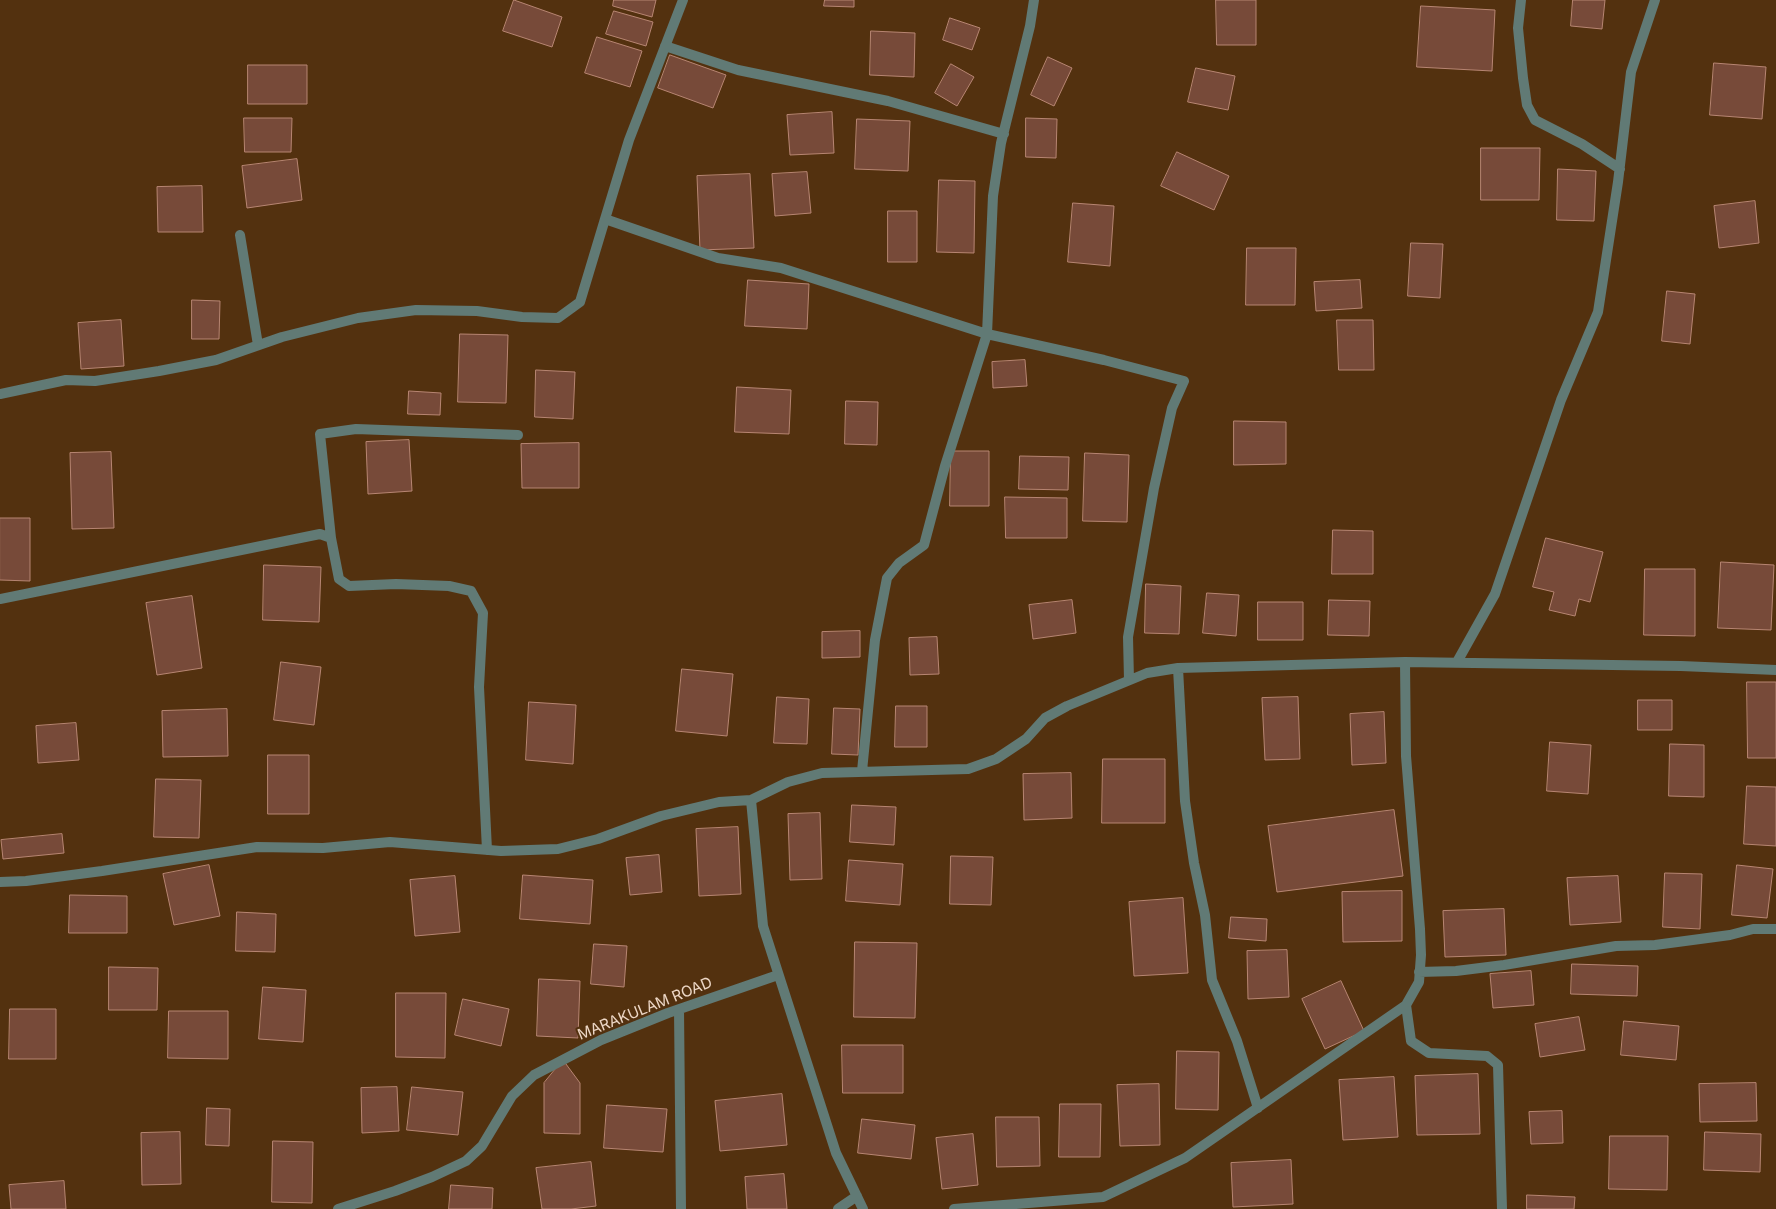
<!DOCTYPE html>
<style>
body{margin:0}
canvas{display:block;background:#53310f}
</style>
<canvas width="1776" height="1209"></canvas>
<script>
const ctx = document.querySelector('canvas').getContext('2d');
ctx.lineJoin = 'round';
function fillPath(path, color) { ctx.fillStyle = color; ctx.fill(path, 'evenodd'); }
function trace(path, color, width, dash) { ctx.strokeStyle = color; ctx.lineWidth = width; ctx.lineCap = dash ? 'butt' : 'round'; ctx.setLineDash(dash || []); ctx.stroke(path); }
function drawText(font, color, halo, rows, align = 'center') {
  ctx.font = font + ' Inter,sans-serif'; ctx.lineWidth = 4; ctx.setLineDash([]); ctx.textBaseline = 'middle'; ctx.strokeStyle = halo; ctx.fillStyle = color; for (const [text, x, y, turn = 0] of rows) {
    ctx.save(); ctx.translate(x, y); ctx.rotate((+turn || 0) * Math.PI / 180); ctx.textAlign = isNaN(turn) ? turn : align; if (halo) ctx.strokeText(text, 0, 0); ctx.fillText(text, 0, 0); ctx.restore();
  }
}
const building = new Path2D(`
 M514 0 562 17 552 47 503 31Z
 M614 0H656L652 17 613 6Z
 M825 0H854V7L824 6Z
 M1216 0H1256V45H1217Z
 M1573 0H1605L1602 29 1571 26Z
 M1421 6 1495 10 1492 71 1417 67Z
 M614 11 653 22 646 46 606 34Z
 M950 18 980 28 972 50 943 40Z
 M871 31 915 33 914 77 870 75Z
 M597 37 642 51 630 87 585 73Z
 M670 55 726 75 713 108 658 88Z
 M1048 57 1072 68 1054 106 1031 95Z
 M1714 63 1766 67 1762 119 1710 115Z
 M951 64 974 77 957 106 935 93Z
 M248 65H307V104H248Z
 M1196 68 1235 76 1228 110 1188 102Z
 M832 112 834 153 790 155 787 115Z
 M244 118H292L291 152H245Z
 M1026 118 1057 119 1056 158 1026 157Z
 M857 119 910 121 908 171 855 169Z
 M1481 148H1540L1539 200H1481Z
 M1177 152 1229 176 1214 210 1161 186Z
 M297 159 302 200 247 208 242 166Z
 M1558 169 1596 171 1594 221 1557 220Z
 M807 172 811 213 775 216 772 174Z
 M750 174 754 248 700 250 697 176Z
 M939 180 975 181 974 253 937 252Z
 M202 186 203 232H158L157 187Z
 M1755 201 1759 243 1719 248 1714 206Z
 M1073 203 1114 206 1110 266 1068 262Z
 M888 211H917V262H888Z
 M1411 243 1443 244 1440 298 1408 296Z
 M1247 248H1296L1295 305H1246Z
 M748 280 809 284 807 329 745 326Z
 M1360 280 1362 308 1316 311 1314 282Z
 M1667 291 1695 294 1690 344 1662 341Z
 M192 300 220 301 219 339H192Z
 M121 320 124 366 81 369 78 323Z
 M1337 320H1373L1374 370H1339Z
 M460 334 508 335 506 403 458 402Z
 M1025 360 1027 386 993 388 992 362Z
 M536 370 575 372 573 419 535 417Z
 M737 387 791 390 789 434 735 432Z
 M409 391 441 393 440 415 408 414Z
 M846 401 878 402 877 445 845 444Z
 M1234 421 1286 422V464L1234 465Z
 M409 440 412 491 368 494 366 442Z
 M579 443V488H522L521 444Z
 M951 451H989V506H950Z
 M111 452 114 528 72 529 70 453Z
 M1085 453 1129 455 1127 522 1083 521Z
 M1020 456 1069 457 1068 490 1019 489Z
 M1005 497 1067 498V538H1006Z
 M0 518H30V581L0 580Z
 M1333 530 1373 531V574H1332Z
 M1546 538 1603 552 1590 602 1579 599 1575 616 1549 610 1554 592 1533 587Z
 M1721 562 1774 565 1771 630 1718 628Z
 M264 565 321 567 319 622 263 620Z
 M1645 569H1695V636L1644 635Z
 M1146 584 1181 586 1179 634 1145 633Z
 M1207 593 1239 595 1236 636 1203 633Z
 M192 596 202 668 157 675 146 603Z
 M1072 600 1076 633 1033 639 1029 605Z
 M1329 600 1370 601 1369 636 1328 635Z
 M1258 602H1303V640H1258Z
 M860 631V657L822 658V632Z
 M937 637 939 674 910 675 909 638Z
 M281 662 321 667 314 725 274 720Z
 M682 669 733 674 727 736 676 731Z
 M1747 682H1776V758H1748Z
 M777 697 809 699 807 744 774 743Z
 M1298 697 1300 759 1265 760 1262 698Z
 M1638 700H1672V730H1638Z
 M529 702 576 705 573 764 526 760Z
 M896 706H927V747H895Z
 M834 708 860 709 858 755 832 754Z
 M227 709 228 756 163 757 162 711Z
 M1384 712 1386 763 1352 765 1350 714Z
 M76 723 79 760 38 763 36 726Z
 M1550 742 1591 745 1588 794 1547 791Z
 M1670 744 1704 745V797L1669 796Z
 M268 755H309V814H268Z
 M1103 759H1165V823H1102Z
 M1071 773 1072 818 1024 820 1023 774Z
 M156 779 201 780 199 838 154 837Z
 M1747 786 1776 787V846L1744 844Z
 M852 805 896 807 894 845 850 842Z
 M1394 810 1403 876 1277 892 1268 826Z
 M820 813 822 879 790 880 788 814Z
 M738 827 741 894 699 896 696 829Z
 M62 834 64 853 3 859 1 840Z
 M659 855 662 892 630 895 626 858Z
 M951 856 993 857 991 905 950 904Z
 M849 860 903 864 900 905 846 901Z
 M209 865 220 916 174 925 163 874Z
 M1737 865 1773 869 1767 918 1732 915Z
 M1665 873 1702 874 1700 929 1663 927Z
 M523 875 593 880 590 924 520 919Z
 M455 876 460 932 415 936 410 880Z
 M1618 876 1621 922 1570 925 1567 878Z
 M1402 891V941L1343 942 1342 892Z
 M70 895 127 896V933H69Z
 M1183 898 1188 973 1134 976 1129 902Z
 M1504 909 1506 955 1445 957 1443 911Z
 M237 912 276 914 275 952 236 951Z
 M1231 917 1267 919 1266 941 1229 938Z
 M855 942 917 943 915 1018 854 1017Z
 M594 944 627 946 624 987 591 984Z
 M1287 950 1289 997 1248 999 1247 951Z
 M1572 964 1638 966 1637 996 1571 994Z
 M109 967 158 968 157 1010H109Z
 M1531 971 1534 1005 1493 1008 1490 974Z
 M539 979 580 981 578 1038 537 1036Z
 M1341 981 1364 1031 1325 1049 1302 999Z
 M263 987 306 990 303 1042 259 1039Z
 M396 993H446L445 1058 396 1057Z
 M463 999 509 1009 501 1046 455 1035Z
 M10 1009H56V1059H9Z
 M169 1011H228V1059L168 1058Z
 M1579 1017 1585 1050 1540 1057 1535 1024Z
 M1624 1021 1679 1026 1676 1060 1621 1055Z
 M842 1045H903V1093H843Z
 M1177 1051 1219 1052 1218 1110 1176 1109Z
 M563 1060 580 1083V1134L544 1133V1083Z
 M1478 1074 1480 1134 1417 1135 1415 1076Z
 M1394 1077 1398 1137 1343 1140 1339 1080Z
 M1756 1083 1757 1121 1700 1122 1699 1084Z
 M1159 1084 1160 1145 1120 1146 1117 1085Z
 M397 1087 399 1131 362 1133 361 1088Z
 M412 1087 463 1092 458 1135 407 1130Z
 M782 1094 787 1145 720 1151 715 1101Z
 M1060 1104H1101L1100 1157H1059Z
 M607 1105 667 1109 663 1152 604 1148Z
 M207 1108 230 1109 229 1146 206 1145Z
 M1562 1111 1563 1143 1531 1144 1529 1112Z
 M996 1117H1039L1040 1166 997 1167Z
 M862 1119 915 1125 911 1159 858 1153Z
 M180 1132 181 1184 142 1185 141 1133Z
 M1705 1132 1761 1134 1760 1172 1704 1170Z
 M973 1134 978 1185 942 1189 936 1138Z
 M1610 1136H1668L1667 1190 1609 1189Z
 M273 1141 313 1142 312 1203 272 1202Z
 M1291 1160 1293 1204 1233 1207 1231 1163Z
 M591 1162 596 1206 571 1209H542L536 1168Z
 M784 1174 787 1209H747L745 1177Z
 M64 1181 66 1209H11L9 1185Z
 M451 1185 493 1188 492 1209H449Z
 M1527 1195 1575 1197 1574 1209H1527Z`);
const street = new Path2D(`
 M683 0 629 140 605 219 718 258 781 268 987 334 1104 360 1184 381 1172 408 1154 488 1128 637 1129 680
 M1521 0 1518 28 1523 78 1527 105 1535 120 1582 144 1620 169
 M665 46 738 70 888 101 1004 134
 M240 235 258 345
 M0 394 66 380 95 381 159 371 216 360 282 337 358 318 416 310 477 311 522 317 558 318 580 302 605 219
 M331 538 320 434 356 429 518 435
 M0 599 320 534 331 538 339 579 349 586 396 584 449 586 471 591 483 613 479 687 487 850
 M1457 662 1495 594 1561 400 1598 312 1618 182 1631 72 1655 0
 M1178 668 1185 801 1194 863 1205 915 1212 980 1237 1041 1258 1108
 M862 771 875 640 887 578 899 563 924 545 945 466 987 334 993 196 1001 143 1030 26 1034 0
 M0 882 26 881 102 871 257 847 323 848 390 842 501 851 558 849 598 839 661 816 719 802 751 800
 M1419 972 1456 971 1504 965 1616 946 1655 945 1730 935 1753 929H1776
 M1406 1005 1411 1041 1429 1053 1487 1056 1498 1065 1502 1209
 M679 1009 681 1209
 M338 1209 395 1191 432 1177 466 1161 482 1146 512 1096 534 1075 601 1040 668 1013 778 975
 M838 1209 857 1196
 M863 1209 836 1153 763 926 751 800 788 782 822 773 968 769 996 759 1026 739 1045 718 1067 706 1147 673 1178 668 1405 662 1681 666 1776 670
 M954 1209 1103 1197 1185 1158 1406 1005 1419 982 1421 955 1420 929 1406 756 1405 662`);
const streetNames = [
 ["MARAKULAM ROAD",645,1009,-22]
];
fillPath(building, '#774a39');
trace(building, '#b78572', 1);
trace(street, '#617a75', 10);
drawText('15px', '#edd7c6', '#53310f', streetNames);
</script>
